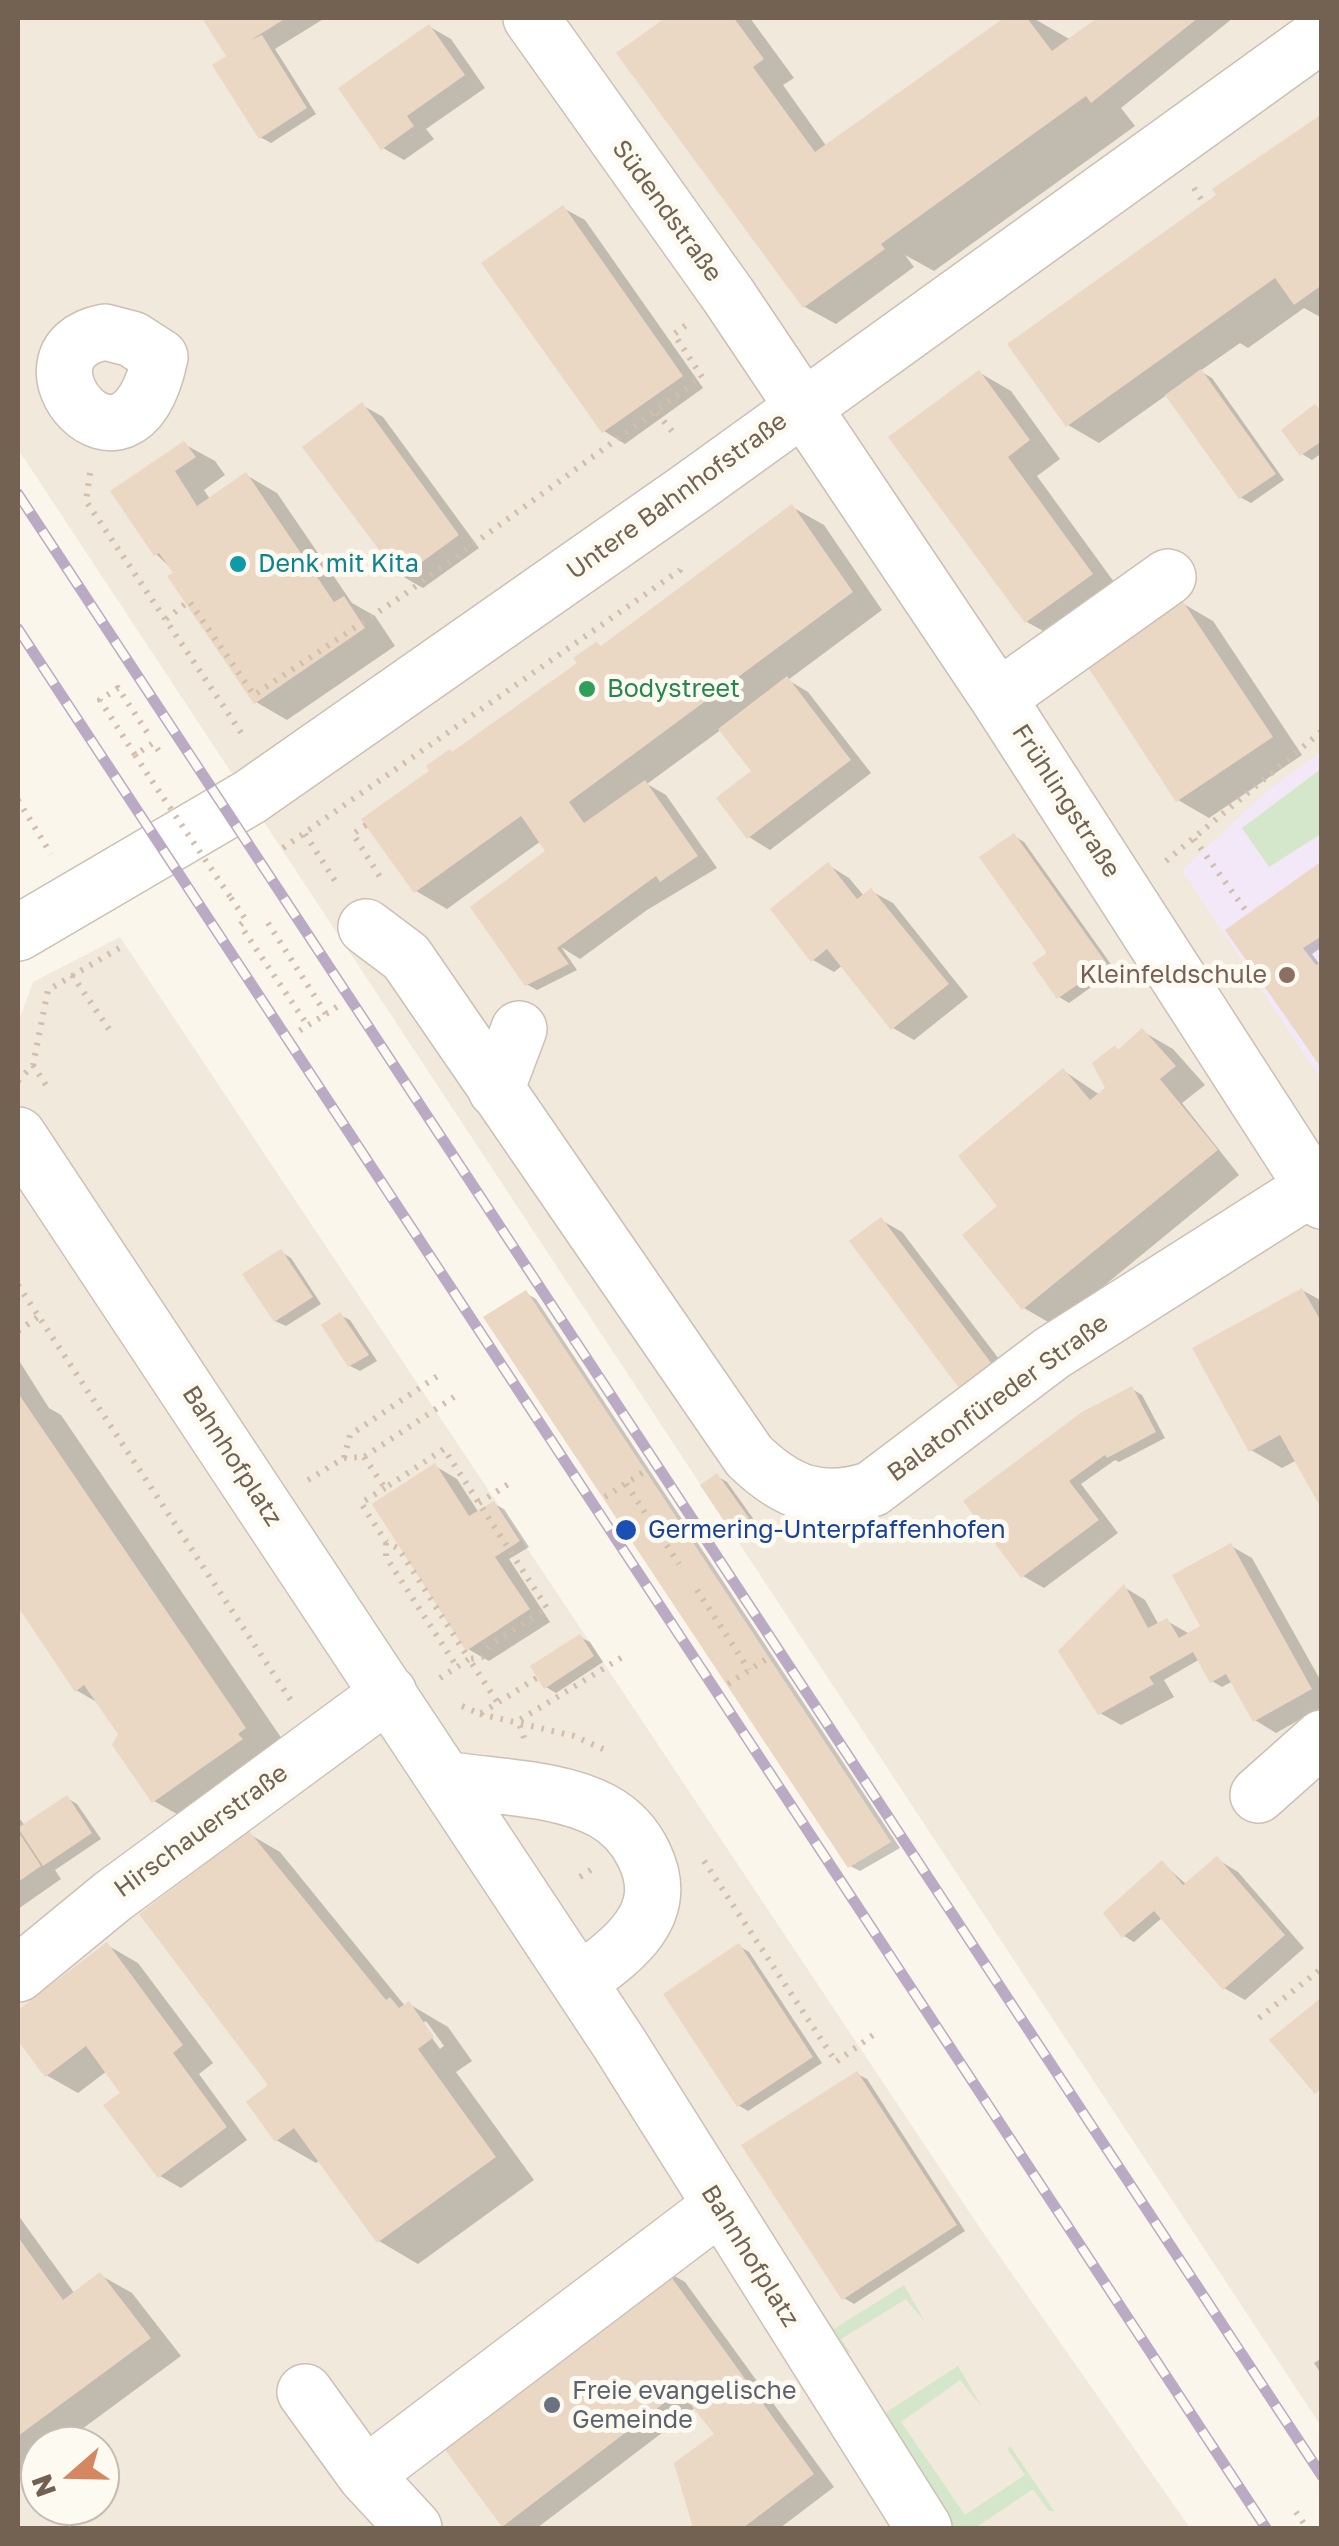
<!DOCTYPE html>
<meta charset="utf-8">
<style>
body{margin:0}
#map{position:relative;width:1339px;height:2546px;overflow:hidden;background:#faf6ec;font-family:"Golos Text",sans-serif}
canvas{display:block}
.frame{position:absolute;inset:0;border:20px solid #736151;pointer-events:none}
.north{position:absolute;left:20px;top:2426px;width:100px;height:100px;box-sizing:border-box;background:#fdfaf2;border:2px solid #c6bdb2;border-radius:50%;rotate:250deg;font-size:28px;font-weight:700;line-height:40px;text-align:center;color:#736151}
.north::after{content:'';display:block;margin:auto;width:35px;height:45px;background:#d48761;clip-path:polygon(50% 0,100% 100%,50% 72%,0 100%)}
</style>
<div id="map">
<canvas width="1339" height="2546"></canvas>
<div class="frame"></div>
<div class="north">N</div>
</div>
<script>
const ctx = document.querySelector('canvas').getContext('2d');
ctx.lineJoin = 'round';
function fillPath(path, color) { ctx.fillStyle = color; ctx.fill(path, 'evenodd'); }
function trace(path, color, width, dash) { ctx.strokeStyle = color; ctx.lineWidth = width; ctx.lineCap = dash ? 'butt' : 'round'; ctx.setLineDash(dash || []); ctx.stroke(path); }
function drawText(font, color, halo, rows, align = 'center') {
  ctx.font = font + ' "Golos Text",sans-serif'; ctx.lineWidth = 10; ctx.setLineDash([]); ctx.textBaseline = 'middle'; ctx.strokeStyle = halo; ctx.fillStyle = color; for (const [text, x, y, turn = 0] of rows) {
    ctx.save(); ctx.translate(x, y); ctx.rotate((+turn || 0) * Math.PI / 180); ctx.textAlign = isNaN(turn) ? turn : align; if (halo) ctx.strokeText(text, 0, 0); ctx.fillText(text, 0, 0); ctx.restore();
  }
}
const residential = new Path2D(`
 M18 18H1321V2426L18 449Z
 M120 937 982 2231 1190 2528H18V1023L33 982ZM40 2446H100V2506H40Z`);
const education = new Path2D(`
 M1321 752V1080L1182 870 1269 789Z`);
const green = new Path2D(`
 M1321 769V834L1269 867 1242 828Z
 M904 2285 925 2322 906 2299 841 2339 850 2352 837 2360 802 2305 814 2300 834 2329Z
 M958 2366 982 2407 960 2380 901 2422 965 2515 1025 2475 1008 2450 1010 2446 1054 2511H1049L1033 2489 975 2528H945L874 2420Z`);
const shadow = new Path2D(`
 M205 18H325L275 49 316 114 271 143 260 137 232 56Z
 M669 18H750L794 78 783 85 827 147 1008 18H1033L1071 40 1102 18H1233L1121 108 1135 126 934 271 905 255 914 267 836 324 805 307 620 53Z
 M430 27 451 39 485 88 426 129 434 139 404 160 383 148Z
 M1322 117V318L1304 308 1248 348 1240 343 1200 371 1212 378 1284 480 1251 503 1240 497 1168 394 1099 443 1068 425 1151 245Z
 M563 208 585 220 703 388 625 444 604 431Z
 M980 373 1011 391 1060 459 1037 476 1122 593 1058 639 1027 622 892 438Z
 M362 405 383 417 479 548 423 588 402 576Z
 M1316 407 1322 411V453L1312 460 1302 454Z
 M184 444 215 461 225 475 204 490 210 499 246 475 277 493 352 603 375 616 395 646 287 720 256 702 176 573 156 554 113 492Z
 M792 507 824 525 882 610 788 680 808 692 871 773 770 850 749 837 755 772 722 729 647 784 666 795 717 868 647 910 580 959 561 947 577 970 537 990 526 984 550 851 541 841 447 909 416 891 454 754Z
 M1182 603 1213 621 1302 755 1209 818 1178 800Z
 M1014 836 1024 842 1115 970 1069 1003 1059 997Z
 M1322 864V947L1312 954 1320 965 1322 1065 1228 931Z
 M828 865 849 878 864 896 871 891 893 903 968 997 914 1040 893 1028 843 965 834 972 813 960Z
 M1142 1031 1173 1049 1205 1085 1182 1103 1239 1175 1055 1326 1024 1308 1001 1207 1064 1071 1100 1095 1108 1088 1120 1051Z
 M881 1220 902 1232 1012 1376 982 1399 961 1386Z
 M281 1252 291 1258 321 1304 286 1326 275 1321Z
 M1302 1290 1322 1301V1505L1297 1460 1282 1468 1251 1450Z
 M526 1293 536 1299 900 1848 860 1871 850 1866Z
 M340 1315 350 1320 377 1361 360 1371 350 1366Z
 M18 1359 49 1408 61 1415 295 1758 205 1830 154 1801 121 1734 100 1704 76 1690 18 1602Z
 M1132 1389 1142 1395 1165 1438 1119 1462 1115 1460 1081 1484 1118 1533 1044 1588 1023 1576 967 1502Z
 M435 1466 457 1479 479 1513 494 1504 504 1509 529 1547 509 1559 550 1622 489 1661 468 1649Z
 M717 1476 727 1482 757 1524 742 1534 732 1528Z
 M1231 1546 1252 1558 1322 1683V1707L1276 1733 1255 1720 1233 1681 1222 1687 1212 1681 1200 1659 1164 1680 1174 1697 1121 1725 1100 1713 1124 1587 1145 1600 1159 1625 1167 1621 1188 1633H1207Z
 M580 1637 590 1642 603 1662 556 1693 546 1687Z
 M67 1798 77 1804 101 1839 55 1870 61 1879 18 1909V1816L25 1826Z
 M249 1834 280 1852 405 2006 409 2004 448 2027 472 2061 456 2072 534 2180 418 2264 379 2241 320 2160 316 2163 276 2140ZM426 2021 444 2046 440 2049 422 2024Z
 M1217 1859 1238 1872 1304 1948 1245 2000 1224 1988 1163 1917 1134 1942 1124 1936 1162 1863 1187 1885Z
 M107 1945 138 1963 213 2063 199 2074 247 2140 181 2188 160 2176 123 2093 107 2071 78 2093 46 2075 18 2037V2013Z
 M739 1946 749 1952 822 2063 748 2111 738 2105Z
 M857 2074 867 2079 965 2231 854 2304 844 2298Z
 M18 2215 75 2294 100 2275 132 2293 181 2356 59 2446H40V2460L18 2476Z
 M664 2270 685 2282 834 2487 780 2528H696L677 2464 718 2435 696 2407 537 2528 503 2526Z
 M1322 2358V2375L1314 2363Z`);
const building = new Path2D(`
 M202 18H286L251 40 262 35 307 108 259 139 212 65 226 56Z
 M665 18H734L764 59 753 67 815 152 1004 18H1027L1052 51 1097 18H1198L1091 103 1086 96 881 244 885 249 803 308 616 53Z
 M429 24 465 75 407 116 414 126 381 150 338 88Z
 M1322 114V285L1294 305 1275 278 1066 427 1007 344 1216 195 1212 189Z
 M563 205 683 376 602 433 481 263Z
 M1201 369 1276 474 1239 499 1165 395Z
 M979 370 1030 440 1008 457 1093 574 1025 623 888 437Z
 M362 402 459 535 400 578 302 447Z
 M1315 404 1322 412V441L1300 456 1281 430Z
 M184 441 196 457 175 471 197 506 246 472 334 602 344 596 365 628 254 704 167 576 173 573 159 553 154 556 110 491Z
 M792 504 853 592 569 802 584 823 645 780 698 856 660 882 656 876 557 948 569 964 525 986 470 907 545 851 521 816 414 893 361 819 429 771 426 766 450 749 452 752 577 663 573 658 596 642 601 646Z
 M1182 600 1273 737 1176 802 1086 664Z
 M787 676 851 760 747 839 716 798 751 771 718 729Z
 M1014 833 1107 964 1057 999 1032 963 1047 953 979 857Z
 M1322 861V936L1303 948 1316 965 1322 961V1069L1225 930Z
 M828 862 857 899 871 888 949 984 891 1030 827 949 811 962 770 909Z
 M1142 1028 1176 1066 1160 1079 1218 1150 1022 1310 962 1235 997 1206 958 1156 1063 1068 1090 1100 1105 1088 1092 1063 1115 1045 1118 1050Z
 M881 1217 992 1364 959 1388 849 1241Z
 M281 1249 313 1297 274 1322 242 1274Z
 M1302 1288 1322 1323V1510L1280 1435 1249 1452 1192 1348Z
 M526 1290 891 1842 848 1868 483 1317Z
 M340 1312 369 1355 348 1367 321 1325Z
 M1132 1386 1156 1432 1107 1458 1105 1455 1069 1481 1099 1520 1021 1578 963 1501 1082 1412Z
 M18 1393 246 1728 238 1734 243 1739 152 1803 112 1745 118 1734 84 1685 75 1692 18 1607Z
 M435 1463 469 1516 494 1501 520 1541 495 1557 530 1609 466 1651 372 1504Z
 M717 1473 749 1518 730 1530 700 1485Z
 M1231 1543 1312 1689 1253 1722 1226 1674 1210 1683 1193 1652 1149 1677 1154 1684 1098 1715 1058 1651 1124 1584 1148 1628 1167 1618 1179 1638 1200 1626 1172 1575Z
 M580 1634 594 1656 544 1689 530 1666Z
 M67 1795 92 1833 43 1866 18 1828Z
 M18 1831 41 1866 18 1882Z
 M249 1831 386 2000 390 1997 399 2008 409 2001 434 2037 418 2049 496 2157 377 2243 294 2128 275 2142 246 2102 268 2085 139 1914Z
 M1217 1856 1285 1935 1223 1990 1154 1911 1122 1938 1103 1913 1162 1860 1183 1885Z
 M107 1942 183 2045 173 2053 227 2127 158 2178 103 2105 120 2093 86 2046 45 2077 18 2041V2010Z
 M739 1943 813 2057 737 2107 663 1994Z
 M1322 1997V2088L1315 2094 1269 2040Z
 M857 2071 957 2225 842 2300 741 2145Z
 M18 2237 63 2300 100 2272 151 2338 18 2436Z
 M664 2267 814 2474 743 2528H693L674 2463 714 2434 680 2391 502 2527 438 2440Z`);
const path = new Path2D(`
 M1194 188 1204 204
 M657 413 675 435
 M90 473 86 501 244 737
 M166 619 189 601 254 695 405 594 702 377 674 334 686 325
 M147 732 118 688 100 700 135 755 153 743 159 751
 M135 755 152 781
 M18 800 51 854
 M366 825 353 834 380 877
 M305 834 337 884
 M1194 839 1249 915
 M283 848 680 570 683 562
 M1166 861 1322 731
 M231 898 246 920 240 925 308 1026
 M268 923 326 1014 299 1031
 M72 975 111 1032
 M326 1014 338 1006
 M33 1065 49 1090
 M18 1081 33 1065 48 990 121 947
 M18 1285 292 1702
 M18 1331 38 1317
 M364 1457 385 1488 444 1449 547 1608 489 1646 482 1657 469 1659 498 1703
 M344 1458 350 1435 439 1375
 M308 1480 344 1458 364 1457 454 1397
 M626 1484 679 1564
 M385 1488 361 1503 386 1542 399 1549 469 1659 440 1678
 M605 1497 645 1471
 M479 1503 510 1483
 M386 1543V1557L457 1667
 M697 1590 749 1670
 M728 1684 768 1658
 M462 1706 480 1714 538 1677
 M480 1714 574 1736 608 1751
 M524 1738 518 1721 624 1656
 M704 1861 836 2062 873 2035
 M580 1877 594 1868
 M1259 2018 1322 1968
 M1296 2512 1307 2528`);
const minor = new Path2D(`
 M531 18 728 295 998 698 1322 1201
 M105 332 132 339 160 357C128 509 0 352 105 332Z
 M998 698 1168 577
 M366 927 406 957 749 1456C787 1493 821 1506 872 1489L1052 1353 1313 1187
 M18 933 250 797 689 490 1322 34
 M496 1090 519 1029
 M18 1135 619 2043 924 2528
 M445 1779C494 1787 558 1787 603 1811 621 1821 635 1836 644 1855 673 1915 623 1950 579 1982
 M1258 1795 1322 1738
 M18 1974 113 1896 389 1693
 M305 2392 365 2475 414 2528
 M365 2475 719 2207`);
const rail = new Path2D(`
 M18 494 1322 2476
 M18 629 1266 2528`);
const pathBridge = new Path2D(`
 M152 781 231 898`);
const markers = [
 [238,564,10,"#0f9aa8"],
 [587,689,10,"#2e9e5b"],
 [1287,975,10,"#8d6e63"],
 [626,1530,12,"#1a4fb4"],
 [552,2405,10,"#6b7280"]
];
const streetNames = [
 ["Südendstraße",667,211,54],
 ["Untere Bahnhofstraße",677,496,-36],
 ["Frühlingstraße",1066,801,57],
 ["Balatonfüreder Straße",998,1398,-36],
 ["Bahnhofplatz",232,1456,57],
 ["Hirschauerstraße",201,1831,-36],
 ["Bahnhofplatz",750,2256,58]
];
const cultureNames = [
 ["Denk mit Kita",258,564]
];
const leisureNames = [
 ["Bodystreet",607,689]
];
const educationNames = [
 ["Kleinfeldschule",1267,975]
];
const transitNames = [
 ["Germering-Unterpfaffenhofen",648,1530]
];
const worshipNames = [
 ["Freie evangelische",572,2391],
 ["Gemeinde",572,2420]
];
fillPath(residential, '#f1e9db');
fillPath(education, '#f3e8f7');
fillPath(green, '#d4e7cb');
fillPath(shadow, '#0003');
fillPath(building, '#ead8c5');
trace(minor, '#ccc0b3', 58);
trace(path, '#d2beaa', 6, [2.5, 8]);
trace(minor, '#fff', 55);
trace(rail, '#bbaac4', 11);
trace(rail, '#fdfaf2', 8, [22]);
trace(pathBridge, '#d2beaa', 6, [2.5, 8]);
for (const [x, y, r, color] of markers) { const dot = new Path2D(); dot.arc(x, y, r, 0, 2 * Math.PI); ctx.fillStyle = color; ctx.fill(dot); trace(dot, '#fdfaf2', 4); }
drawText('25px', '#736151', '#fdfaf2', streetNames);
drawText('25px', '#0d838f', '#fdfaf2', cultureNames, 'left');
drawText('25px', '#27864d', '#fdfaf2', leisureNames, 'left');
drawText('25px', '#785e54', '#fdfaf2', educationNames, 'right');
drawText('25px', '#164399', '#fdfaf2', transitNames, 'left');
drawText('25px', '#5b616d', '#fdfaf2', worshipNames, 'left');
</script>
